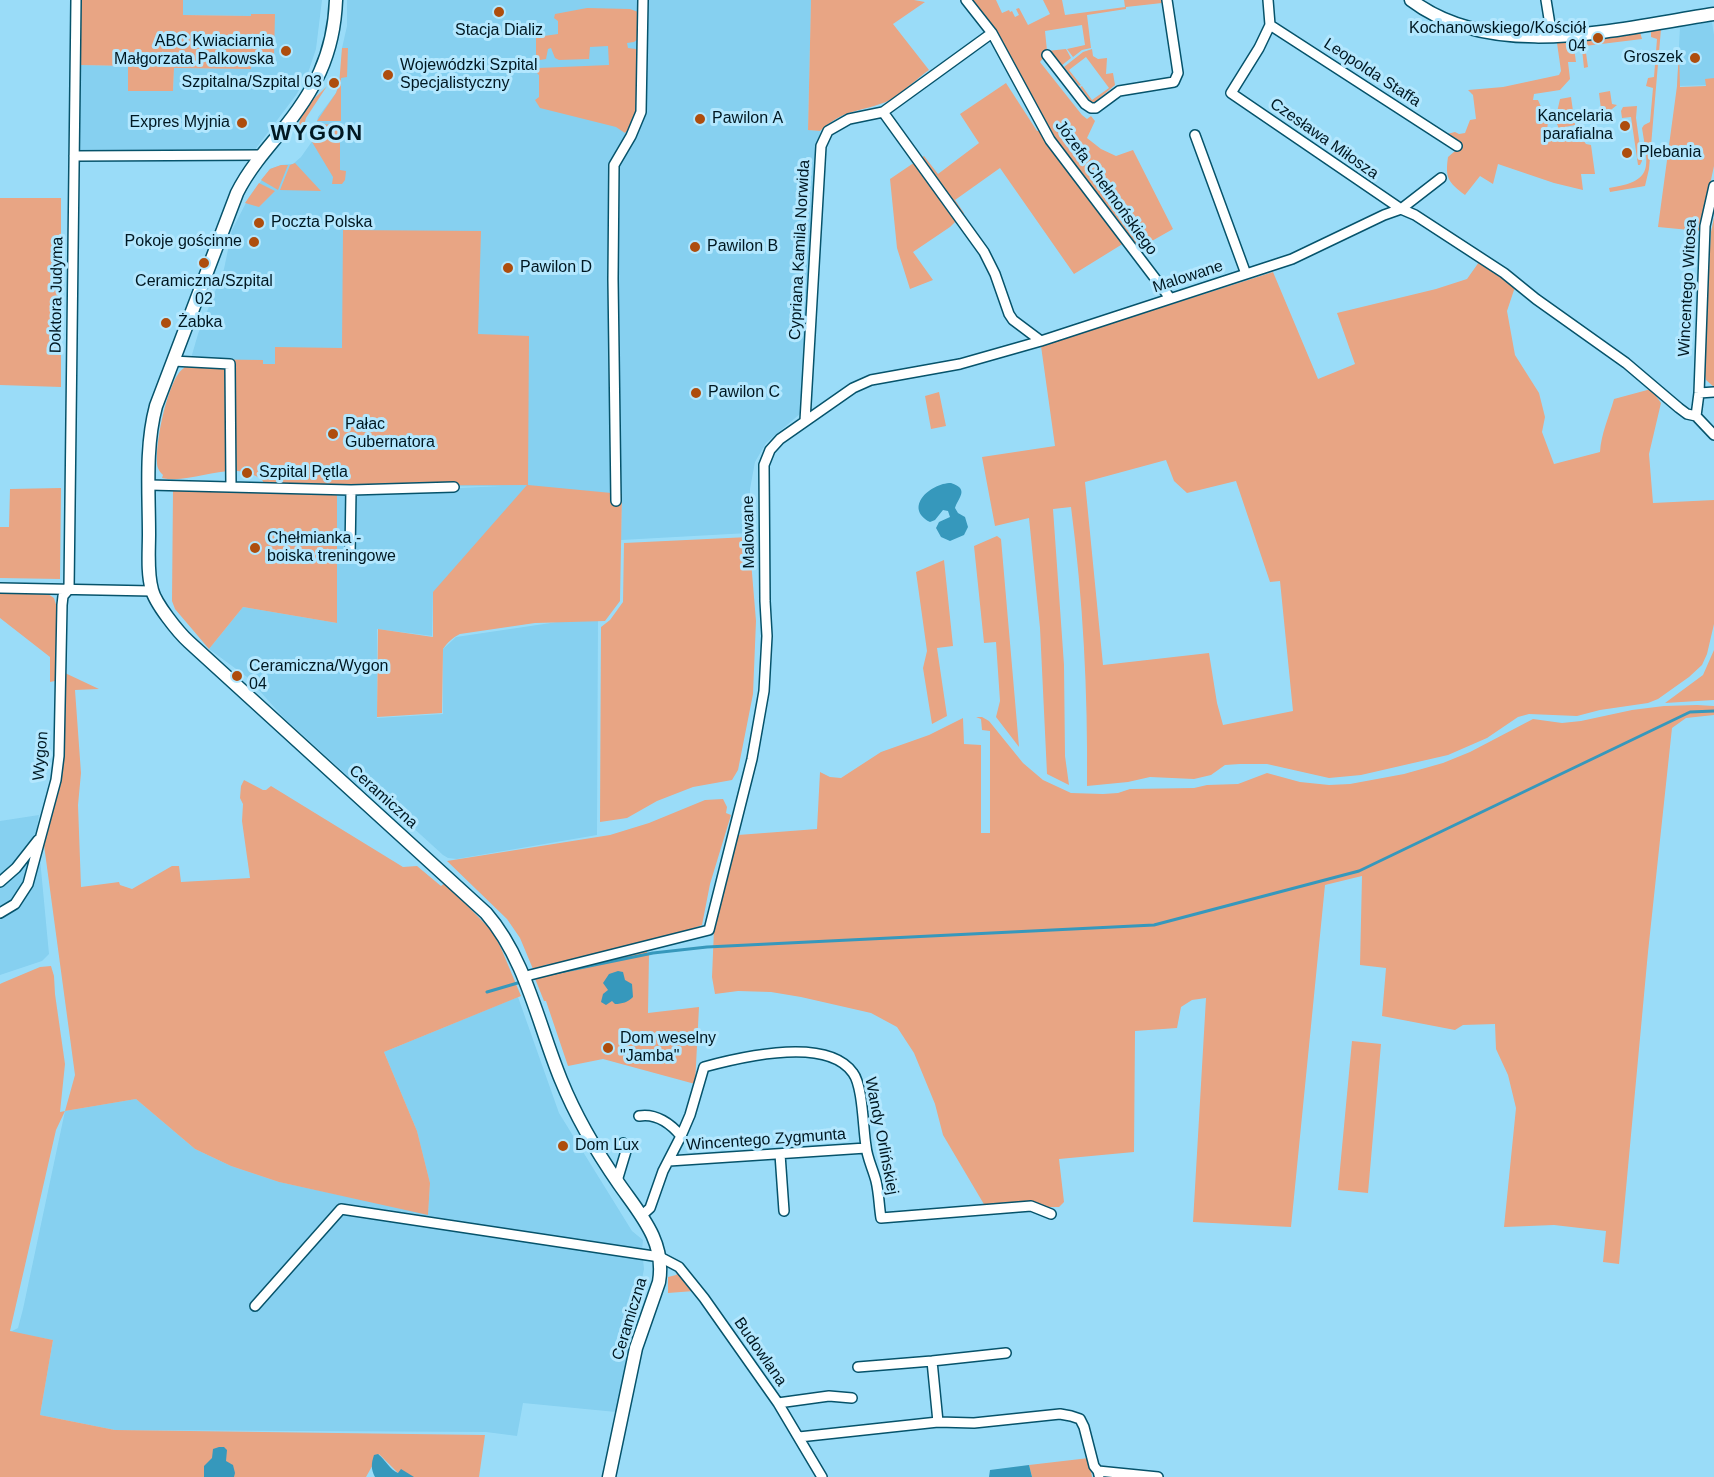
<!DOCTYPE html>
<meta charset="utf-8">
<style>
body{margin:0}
canvas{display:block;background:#9adcf8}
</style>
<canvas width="1714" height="1477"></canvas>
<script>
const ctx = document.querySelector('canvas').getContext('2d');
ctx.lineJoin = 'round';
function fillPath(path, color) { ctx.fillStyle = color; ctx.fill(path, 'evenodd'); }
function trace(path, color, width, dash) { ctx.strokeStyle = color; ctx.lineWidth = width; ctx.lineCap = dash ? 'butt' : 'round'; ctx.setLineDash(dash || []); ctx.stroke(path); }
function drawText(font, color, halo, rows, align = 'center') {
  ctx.font = font + ' Helvetica,sans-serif'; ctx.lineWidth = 6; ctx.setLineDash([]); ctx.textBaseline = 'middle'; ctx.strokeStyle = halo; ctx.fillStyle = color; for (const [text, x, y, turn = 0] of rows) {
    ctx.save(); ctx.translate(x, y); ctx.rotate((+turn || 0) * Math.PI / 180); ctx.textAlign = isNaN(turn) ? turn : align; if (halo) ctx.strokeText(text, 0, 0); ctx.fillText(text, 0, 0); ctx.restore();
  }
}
const built = new Path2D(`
 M183 0H322L316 49 306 79 296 95 254 151H80V65L128 66 173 91 174 68 251 69 253 54 273 55 251 14V16L183 15Z
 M347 0H811L808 130 820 131 801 413 766 443 755 462 750 489 749 533 621 540 622 494 433 592 432 636 377 629V718L443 714V649L456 637 598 616 597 835 457 859 448 858 443 855 377 795 384 788 382 787 371 797 284 718 247 677 209 649 243 607 337 623V494L502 486 383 487 187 372 198 334 224 269 232 230 249 197 270 169 281 165 293 164 301 157 313 140 318 117 336 93 341 77 342 48 347 26Z
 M1712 22 1714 35V85L1677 86 1680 26Z
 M39 815 37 827 49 954 42 961 0 975V821Z
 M518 997 559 1113 632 1231 643 1240 642 1250 644 1269 616 1412 523 1403 517 1436 486 1432 115 1430 40 1415 53 1340 10 1332 18 1328 23 1309 65 1111 136 1099 195 1149 231 1166 279 1182 428 1214 430 1183 417 1131 384 1052Z`);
const green = new Path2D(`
 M80 0H183V15L251 16V14H275L274 55 253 54 251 69 174 68 173 91H128V66L80 65Z
 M811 0H914L925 2 893 24 929 70C916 79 898 98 883 103 855 113 845 109 820 131L808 130Z
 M970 0H996L1002 13 1009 10 1010 12 1012 11 1015 17 1019 15 1016 9 1019 8 1028 25 1050 14 1043 0H1062L1065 15 1125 7 1124 0H1162V3L1126 7V9L1087 15 1091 48 1082 50 1073 57 1067 49 1085 45 1082 25 1045 31 1047 51 1066 49 1071 58 1061 66 1044 57 1040 62 1082 115 1087 119 1091 116 1095 121 1087 138 1101 149 1116 156 1133 150 1173 229 1136 250 1129 240 1074 274 1000 168 955 200 964 213 950 227 913 252 933 280 910 289 897 248 890 179 924 156 938 174 979 143 960 114 1006 83 1037 131 1047 128 1011 58 996 33Z
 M587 8 630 9 638 12V39L634 42 627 43 628 48 636 49 638 51C638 77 644 114 625 133L616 127 540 108 535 100 539 97V75L536 72 538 68 609 65 608 46 590 47 589 59 559 60 555 58 551 48 548 49 546 59 540 60 536 57V32L537 37 558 34V21L554 18 555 14Z
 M1679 26 1661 29 1649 169 1645 186 1610 192 1609 188C1655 181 1648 167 1642 128L1644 125 1650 122 1653 88 1646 86 1648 78 1654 77 1657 39 1651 37V30Z
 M1640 32 1642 39 1585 46 1588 67 1584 68 1581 40Z
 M1573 41 1576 62H1568L1570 79 1560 90 1534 94 1533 100H1538L1548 122 1547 130 1553 134 1558 131V126L1555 121 1560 99 1571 97 1575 125 1565 127 1566 137 1580 136 1586 144 1591 145 1595 174H1581L1583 190 1554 183 1498 164 1493 184 1480 176 1465 195C1448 182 1445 178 1448 157L1462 145 1447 134 1455 132 1459 134 1465 133 1470 120 1476 119 1473 95 1468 90 1503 87 1559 75 1561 71 1557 43Z
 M342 48H348L347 77 341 78V121H317L336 93 339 85Z
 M1092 49 1093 56 1098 59 1107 58 1106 74 1113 73 1115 85 1095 102H1091L1080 87 1082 86 1092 100 1109 88 1086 57 1069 70 1081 85 1079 86 1064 67 1083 52Z
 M1679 51 1680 87 1706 86 1705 79 1714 78V166L1700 231 1658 227 1677 86Z
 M327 86 306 118 301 137C293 114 313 101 327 86Z
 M1610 91 1612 104 1617 105 1602 117 1599 93Z
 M1637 106 1636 118 1642 161 1640 165H1638L1631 117 1622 118 1621 111 1623 107Z
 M315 124 346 125 340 129V170L346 171 345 180 342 184H332L333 177 312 142 314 137Z
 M295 163 321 191 280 190 290 165Z
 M281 165H288L278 190 261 180 270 169Z
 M259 183 275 191 259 207 245 203Z
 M0 198H61V387L0 385Z
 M1714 217V387L1706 380 1703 367 1711 232Z
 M343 230 481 231 478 334 529 336 528 485 622 494 620 601 605 621 535 623 460 634C452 638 448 642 443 649L442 713 377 717 378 629 433 637V592L527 485 263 486V481C235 457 194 485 162 478L163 475C161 473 159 471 158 468 153 450 168 377 184 368L186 359 263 360V364H275V347L342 348Z
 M1479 262 1515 287 1507 311 1515 355 1539 393 1545 417 1542 432 1554 464 1600 452C1601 434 1609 417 1614 399L1651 389 1661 403 1649 454 1653 503 1714 500V624L1707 654 1702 665 1689 677 1658 699 1648 703 1600 710 1577 716 1529 714 1518 717 1487 738 1448 755 1361 775 1329 778 1267 764H1240L1225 765 1211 775 1194 779 1150 777 1128 782 1087 786C1088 692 1083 599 1071 507L1053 509 1064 665 1065 756 1069 785 1047 774 1040 628 1029 518 995 526 982 457 1055 446 1041 346 1273 272 1318 379 1355 364 1337 313 1436 289 1467 279ZM1166 460 1174 481 1187 493 1236 481 1270 582 1280 581 1293 711 1223 725 1217 703 1209 653 1103 665 1085 482Z
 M939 392 946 426 931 429 925 396Z
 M61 488 60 579 0 578V527H9L10 489Z
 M173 490 337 494V623L243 607 209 649 175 609 172 601Z
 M997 536 1001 539 1019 747 996 717 1000 701 996 642 984 643 974 546Z
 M749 537 756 621 753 694 738 770 732 780 693 787 657 801 627 818 600 822 601 627 610 620 623 602 624 543Z
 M944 560 953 646 937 648 947 716 932 724 923 668 927 651 916 572Z
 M0 593 48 594 54 598 57 608 55 681 50 682V657L0 618Z
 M1714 650V700L1665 703 1703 675Z
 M65 673 99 689 75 690 81 773 78 805 81 887 119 882 120 885 132 889 172 866H179L181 882 250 878 242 821 243 804 240 798 241 786 244 780 263 790H266L271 786 403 867 417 866 441 886 445 883 492 931 501 948 521 996 384 1052 417 1131 430 1183 428 1215 279 1182 231 1166 195 1149 136 1099 65 1111 56 1130 10 1331 53 1340 40 1415 115 1430 485 1435 479 1477H410L398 1473 379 1454 366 1477H0V984L2 983 40 967 51 966 54 976 55 994 65 1064 60 1112 65 1111 75 1075 44 845V835L52 808Z
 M1697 705 1714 706V715L1686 718 1672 728 1648 952 1619 1264 1603 1262 1606 1231 1554 1225 1504 1227 1516 1108 1508 1075 1496 1049 1495 1024 1463 1025 1455 1030 1382 1016 1386 968 1360 965 1362 876 1325 885 1291 1227 1193 1222 1206 998 1192 1000 1181 1007 1177 1028 1135 1031 1134 1152 1059 1159 1064 1202 1059 1207H1047L1034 1204 985 1206 943 1135 935 1104 914 1053 897 1027 871 1013 801 997 771 992 738 991 715 994 712 977 714 929 738 835 817 829 820 772 830 777 841 778 881 752 929 735 963 718 964 744 981 745V833H990V731L982 730 981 719 976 717H982L989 721 1023 763 1043 780 1071 793 1103 794 1118 793 1130 789 1194 788 1207 785 1238 784 1267 773 1300 782 1329 785 1350 784 1404 774 1443 763 1470 752 1533 719 1562 723 1581 721 1632 710 1664 706Z
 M723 799 727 807 726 813 731 815 710 884 702 925 676 935 550 967 549 964 533 969 520 938 507 919 447 861 610 835 649 823 705 800Z
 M647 948V954H649L648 1013 699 1007 695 1084 603 1059 568 1066 546 1001H544L534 976Z
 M1352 1041 1381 1044 1368 1193 1338 1190Z
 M679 1272 694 1291 668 1293V1277L676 1275Z
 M1089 1458 1092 1477H1032L1029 1465Z`);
const water = new Path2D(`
 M951 483C970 489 958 498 955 508L958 513 965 517 968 527 964 535 950 541 941 537 936 528 939 522 950 517 948 511 943 510 935 520 930 522C903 508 930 483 951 483Z
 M618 971 623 972 625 980 632 984 633 997C628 1002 622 1004 615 1004L612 1001 606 1005 601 1002 603 994 608 990 603 983 609 974Z
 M219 1447H224L227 1450 226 1461 233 1465 235 1473 234 1477H204V1466L212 1458 213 1449Z
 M378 1454C385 1459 390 1470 398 1473L401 1469 414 1477H375C371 1469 371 1464 374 1455Z
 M1029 1465 1032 1477H989L990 1470Z`);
const stream = new Path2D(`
 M550 974 653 953 707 947 1154 925 1359 871 1690 712 1714 711
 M487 992 521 982`);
const minor = new Path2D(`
 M966 0 992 33 1050 140 1170 298
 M1268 0 1270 25 1259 48 1231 93 1401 209 1441 178
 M1546 0 1552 37
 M1270 25 1457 146
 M1047 55 1085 104 1091 108H1096L1119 91 1174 82 1178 73 1167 0
 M883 112 984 252 995 274 1009 314 1013 320 1041 341
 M1195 135 1246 274
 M74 156 262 155
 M173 361 230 364 231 487
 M1699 393 1714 392
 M1696 416 1699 393 1705 226 1714 186
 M805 421 821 146 828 131 849 119 883 112 992 33
 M149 485 351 490 454 487
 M616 501 613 279 614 165 631 136 641 112 643 0
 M350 554 351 490
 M0 588 152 591
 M0 882 16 868 38 840
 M0 913 15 904 28 884 56 780 59 756 62 605 63 596 69 589 76 0
 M524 979 530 975 709 930 752 759 764 691 767 636 765 601 764 465 770 450 780 439 853 388 871 380 960 364 1041 341 1292 259 1384 215 1401 209 1415 215 1504 273 1536 299 1626 363 1679 408 1687 414 1696 416 1714 435
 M639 1116C656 1113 671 1124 681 1136
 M780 1154 784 1211
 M669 1161 866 1148
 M617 1181 626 1151 623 1143
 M641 1216 650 1208 663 1171 681 1136 690 1115 704 1067C741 1057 827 1036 853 1073 863 1086 863 1129 866 1146 867 1158 873 1169 876 1181 879 1193 879 1206 881 1218L1031 1206 1051 1214
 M255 1306 341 1209 660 1257 679 1267 704 1298 778 1403 822 1477
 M932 1361 938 1422
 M858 1367 932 1361 1006 1353
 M778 1403 829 1396 852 1398
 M799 1437 938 1422 974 1423 1060 1414 1071 1416 1080 1419 1084 1427 1094 1466 1098 1471
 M1099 1475 1098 1471 1158 1477`);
const tertiary = new Path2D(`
 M336 0C334 55 314 92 280 133 264 152 248 171 237 193L156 406C145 447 149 492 149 534 149 552 147 573 152 590 155 603 178 632 189 642L486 913C526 959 538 1024 561 1080 576 1117 596 1151 619 1184 640 1214 666 1242 659 1282L636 1348 609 1477
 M1411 0C1494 63 1620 28 1714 14`);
const markers = [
 [499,12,6,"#ae4d0d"],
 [1598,38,6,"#ae4d0d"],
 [286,51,6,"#ae4d0d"],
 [1695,58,6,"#ae4d0d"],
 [388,75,6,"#ae4d0d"],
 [334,83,6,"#ae4d0d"],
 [700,119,6,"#ae4d0d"],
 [242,123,6,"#ae4d0d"],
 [1625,126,6,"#ae4d0d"],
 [1627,153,6,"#ae4d0d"],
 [259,223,6,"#ae4d0d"],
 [254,242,6,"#ae4d0d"],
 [695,247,6,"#ae4d0d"],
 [204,263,6,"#ae4d0d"],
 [508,268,6,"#ae4d0d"],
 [166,323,6,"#ae4d0d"],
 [696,393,6,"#ae4d0d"],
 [333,434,6,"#ae4d0d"],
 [247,473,6,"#ae4d0d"],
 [255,548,6,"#ae4d0d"],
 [237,676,6,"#ae4d0d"],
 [608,1048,6,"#ae4d0d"],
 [563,1146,6,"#ae4d0d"]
];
const poiNames = [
 ["Kochanowskiego/Kościół",1586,29,"right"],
 ["04",1586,47,"right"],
 ["Stacja Dializ",499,31,"center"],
 ["ABC Kwiaciarnia",274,42,"right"],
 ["Małgorzata Palkowska",274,60,"right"],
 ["Groszek",1683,58,"right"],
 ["Wojewódzki Szpital",400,66],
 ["Specjalistyczny",400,84],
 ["Szpitalna/Szpital 03",322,83,"right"],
 ["Kancelaria",1613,117,"right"],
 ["parafialna",1613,135,"right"],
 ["Pawilon A",712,119],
 ["Expres Myjnia",230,123,"right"],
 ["Plebania",1639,153],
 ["Poczta Polska",271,223],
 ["Pokoje gościnne",242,242,"right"],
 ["Pawilon B",707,247],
 ["Pawilon D",520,268],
 ["Ceramiczna/Szpital",204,282,"center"],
 ["02",204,300,"center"],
 ["Żabka",178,323],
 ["Pawilon C",708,393],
 ["Pałac",345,425],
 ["Gubernatora",345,443],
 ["Szpital Pętla",259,473],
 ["Chełmianka -",267,539],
 ["boiska treningowe",267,557],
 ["Ceramiczna/Wygon",249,667],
 ["04",249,685],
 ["Dom weselny",620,1039],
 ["\"Jamba\"",620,1057],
 ["Dom Lux",575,1146]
];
const streetNames = [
 ["Leopolda Staffa",1372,73,33],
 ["Czesława Miłosza",1324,139,35],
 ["Józefa Chełmońskiego",1106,188,54],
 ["Cypriana Kamila Norwida",800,250,-87],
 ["Malowane",1188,277,-18],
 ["Wincentego Witosa",1688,288,-87],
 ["Doktora Judyma",57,295,-89],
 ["Malowane",749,532,-91],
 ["Wygon",41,756,-85],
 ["Ceramiczna",383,797,42],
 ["Wandy Orlińskiej",881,1136,79],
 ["Wincentego Zygmunta",766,1140,-4],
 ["Ceramiczna",630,1319,-73],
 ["Budowlana",760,1352,55]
];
const districtNames = [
 ["WYGON",317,134]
];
fillPath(built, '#86d0f0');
fillPath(green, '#e8a584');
fillPath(water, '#3698bc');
trace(stream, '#3698bc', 3);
trace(minor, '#06536b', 12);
trace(tertiary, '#06536b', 15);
trace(minor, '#fff', 9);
trace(tertiary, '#fff', 12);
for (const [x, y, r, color] of markers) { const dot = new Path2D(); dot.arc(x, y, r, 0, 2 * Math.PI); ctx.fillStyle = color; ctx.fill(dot); trace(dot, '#b3e7fe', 2); }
drawText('16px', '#001822', '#b3e7fe', poiNames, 'left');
drawText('16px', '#001822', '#b3e7fe', streetNames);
ctx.letterSpacing = '1.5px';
drawText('bold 22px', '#001822', '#b3e7fe', districtNames);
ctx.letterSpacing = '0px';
</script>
